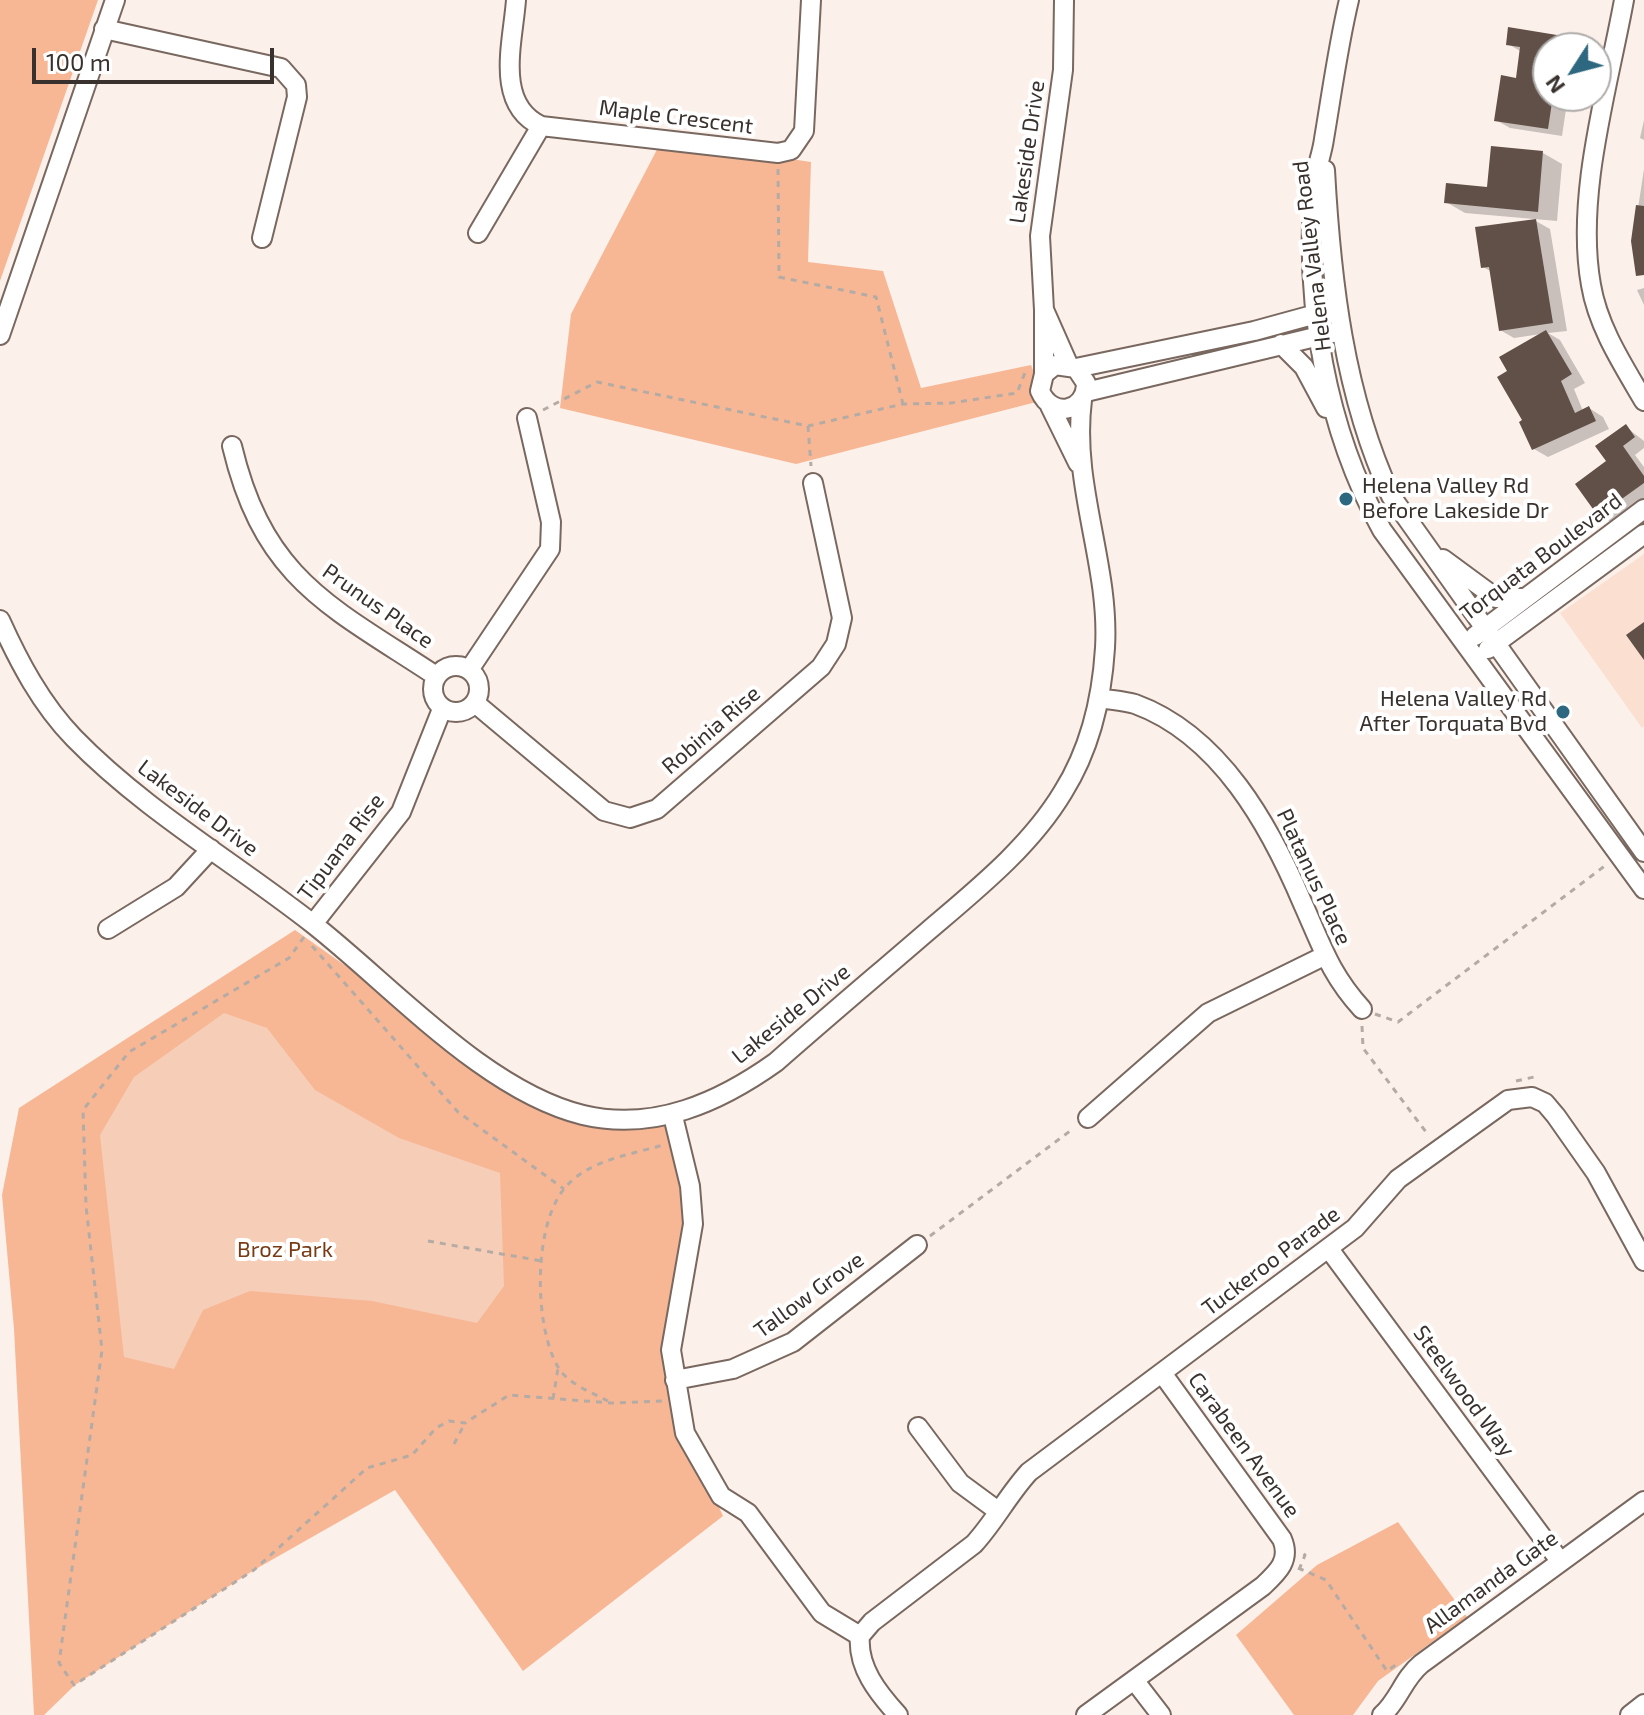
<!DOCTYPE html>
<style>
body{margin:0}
#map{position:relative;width:1644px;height:1715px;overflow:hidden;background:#fcf0ea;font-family:"Exo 2",sans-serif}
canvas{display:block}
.north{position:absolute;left:1532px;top:32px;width:80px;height:80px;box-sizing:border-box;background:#fff;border:2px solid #afadab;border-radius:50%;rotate:234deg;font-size:22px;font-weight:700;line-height:32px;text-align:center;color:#38312d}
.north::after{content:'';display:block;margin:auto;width:28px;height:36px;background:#2e6880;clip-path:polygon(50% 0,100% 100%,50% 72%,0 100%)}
.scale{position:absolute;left:32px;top:48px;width:242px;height:36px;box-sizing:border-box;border:4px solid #38312d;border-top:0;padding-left:10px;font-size:24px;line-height:28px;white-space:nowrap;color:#38312d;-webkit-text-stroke:6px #fff;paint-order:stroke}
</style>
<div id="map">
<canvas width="1644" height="1715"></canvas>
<div class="north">N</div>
<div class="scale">100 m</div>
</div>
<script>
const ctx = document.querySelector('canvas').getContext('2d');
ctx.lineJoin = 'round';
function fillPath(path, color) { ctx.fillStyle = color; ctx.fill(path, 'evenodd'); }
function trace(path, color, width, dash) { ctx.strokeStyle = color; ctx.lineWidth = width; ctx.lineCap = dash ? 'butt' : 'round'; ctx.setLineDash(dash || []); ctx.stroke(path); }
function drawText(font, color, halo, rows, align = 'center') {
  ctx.font = font + ' "Exo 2",sans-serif'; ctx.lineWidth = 8; ctx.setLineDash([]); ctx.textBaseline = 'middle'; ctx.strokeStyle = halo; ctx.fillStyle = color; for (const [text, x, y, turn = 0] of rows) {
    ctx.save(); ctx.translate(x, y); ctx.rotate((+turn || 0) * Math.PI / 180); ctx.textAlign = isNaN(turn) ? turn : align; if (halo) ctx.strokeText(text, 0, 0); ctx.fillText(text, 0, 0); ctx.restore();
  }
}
const built = new Path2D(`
 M1644 554V726L1642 728 1560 613Z`);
const green = new Path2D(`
 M0 0H98L0 281Z
 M662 140 811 162 808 262 883 271 921 388 1031 365 1044 400 796 464 560 408 571 314Z
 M295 930 467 1052 553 1106 673 1116 690 1186 672 1328 685 1433 723 1516 523 1671 395 1490 254 1570 75 1685 44 1715H34L14 1329 2 1195 19 1108Z
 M1398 1522 1467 1617 1378 1681 1353 1715H1294L1236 1635 1317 1565Z`);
const water = new Path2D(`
 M224 1013 267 1028 315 1090 399 1138 500 1173 504 1286 477 1323 372 1301 250 1291 203 1310 174 1369 124 1357 100 1135 134 1077Z`);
const shadow = new Path2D(`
 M1563 38 1576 48H1548V96H1568L1562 136 1510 128 1496 120 1517 80 1522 52 1508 44Z
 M1644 120V140L1640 138Z
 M1543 153 1562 164 1557 221 1465 213 1446 202 1489 189Z
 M1644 169V261L1633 241Z
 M1534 220 1550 229 1567 331 1548 333 1560 340 1585 383 1574 389 1583 411 1589 408 1603 417 1609 429 1548 457 1534 449 1509 372 1541 334 1514 338 1500 330 1492 272 1483 267Z
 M1644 288V305L1637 290Z
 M1626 427 1644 441V448L1635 455 1644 467V501L1613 523 1599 515Z`);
const building = new Path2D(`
 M1508 27 1563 36 1562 48H1548V96H1553L1548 129 1494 121 1501 75 1516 78 1520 47 1506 45Z
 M1491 146 1543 151 1538 212 1444 203 1446 183 1487 187Z
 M1636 205 1644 206V275L1636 276 1631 241Z
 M1536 219 1553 323 1499 331 1489 267 1481 268 1475 227Z
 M1546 330 1572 374 1561 381 1575 413 1589 406 1596 421 1532 450 1519 422 1522 420 1497 377 1507 371 1499 357Z
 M1626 424 1635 437 1623 446 1644 476V483L1598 516 1575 484 1606 461 1595 446Z
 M1644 622V660L1626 635Z`);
const path = new Path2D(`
 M778 169 779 277 876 297 903 404
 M543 410 597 382 808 426 903 404 951 403 1017 393 1026 370
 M808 426 811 466
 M304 937 289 958 129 1052 83 1110 86 1206 102 1350 59 1663 74 1685 254 1570 367 1468 412 1455 436 1428 449 1421 465 1423 509 1395 611 1403 662 1401
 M312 946 458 1112 564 1189
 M1375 1014 1398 1022 1606 865
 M1362 1026 1363 1048 1429 1136
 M1516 1081 1534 1077 1537 1081
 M930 1236 1074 1128
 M428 1241 542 1261
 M553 1399 558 1368
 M608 1401C591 1392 568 1384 558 1367 534 1326 533 1227 564 1189 587 1160 630 1155 663 1145
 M454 1444 465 1423
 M1298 1568 1326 1580 1387 1671 1397 1664
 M1299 1570 1305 1555 1302 1552`);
const minor = new Path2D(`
 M516 0C513 42 494 104 541 126L778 153 791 150 804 131 811 0
 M1349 0C1338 46 1332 92 1324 139 1322 155 1315 170 1314 187 1304 302 1326 429 1382 530L1644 889
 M1624 0C1608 88 1575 196 1591 285 1598 327 1623 365 1644 401
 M104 29 281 68 296 85 297 97 262 238
 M1325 170C1331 280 1344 395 1391 496L1644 852
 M478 233 541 126
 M1045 312 1068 364
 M0 335 115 0
 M1281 344 1304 367 1326 408
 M1076 368 1254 331 1327 311
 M1044 374 1055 365 1076 368 1086 383C1086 412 1052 419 1040 391L1044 374V310L1040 236 1063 70 1064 0
 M1086 392 1332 333
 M1050 406 1078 463
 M232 446C264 580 330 606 436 676
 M1443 559 1496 598H1522
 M0 620C19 662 41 704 74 738 144 810 234 862 313 924 392 986 485 1091 583 1115 654 1132 720 1102 776 1062 826 1018 877 975 928 931 976 890 1030 847 1063 792 1090 749 1102 697 1105 648 1110 564 1071 486 1082 400
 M1475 636 1644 509
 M1488 649 1644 534
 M433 689a23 23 0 1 1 46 0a23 23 0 1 1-46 0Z
 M469 670 550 549 551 522 527 418
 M1099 698C1110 700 1124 701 1135 704 1220 735 1270 826 1303 904 1322 946 1330 974 1362 1009
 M475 703 604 811 630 818 657 809 821 667 836 644 842 618 813 483
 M313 924 401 812 442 709
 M108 929 176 887 211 849
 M673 1116 690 1186 693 1224 671 1350 685 1433 721 1496 748 1513 822 1613 860 1636
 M1088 1118 1208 1013 1324 956
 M1329 1249 1560 1561
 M675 1380 733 1369 793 1342 917 1245
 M918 1427 960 1483 998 1511
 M860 1636 872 1622 974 1544C995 1521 1008 1495 1029 1472L1355 1228 1398 1179 1508 1100 1532 1097 1545 1103 1556 1116 1596 1173 1644 1261
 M860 1636C857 1667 878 1693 898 1715
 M1134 1680 1161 1715
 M1086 1715 1263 1586C1278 1572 1291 1560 1282 1539L1162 1373
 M1382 1715C1399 1700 1403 1679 1421 1664L1644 1501
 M1630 1715 1644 1704`);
const markers = [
 [1346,499,8,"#2e6880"],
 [1563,712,8,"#2e6880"]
];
const streetNames = [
 ["Maple Crescent",676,117,7],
 ["Lakeside Drive",1027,152,-82],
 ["Helena Valley Road",1312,256,-97],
 ["Torquata Boulevard",1541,557,-37],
 ["Prunus Place",378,606,35],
 ["Robinia Rise",711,730,-41],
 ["Lakeside Drive",198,808,37],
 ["Tipuana Rise",341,847,-53],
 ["Platanus Place",1314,877,65],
 ["Lakeside Drive",791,1014,-39],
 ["Tuckeroo Parade",1271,1261,-37],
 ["Tallow Grove",809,1295,-36],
 ["Steelwood Way",1464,1391,54],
 ["Carabeen Avenue",1244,1445,54],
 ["Allamanda Gate",1491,1582,-36]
];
const poiNames = [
 ["Helena Valley Rd",1362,486],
 ["Before Lakeside Dr",1362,511],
 ["Helena Valley Rd",1547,699,"right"],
 ["After Torquata Bvd",1547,724,"right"]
];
const parkNames = [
 ["Broz Park",285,1250]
];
fillPath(built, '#fbe0d2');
fillPath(green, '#f7b795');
fillPath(water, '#f6cdb7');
fillPath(shadow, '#0003');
fillPath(building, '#605047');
trace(minor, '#79685f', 22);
trace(path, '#b5aba5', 3, [6, 6]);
trace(minor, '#fff', 18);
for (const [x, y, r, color] of markers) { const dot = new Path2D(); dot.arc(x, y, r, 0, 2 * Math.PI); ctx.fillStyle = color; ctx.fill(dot); trace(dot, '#fff', 3); }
drawText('22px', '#38312d', '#fff', streetNames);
drawText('22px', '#38312d', '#fff', poiNames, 'left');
drawText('22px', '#783b16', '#fff', parkNames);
</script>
